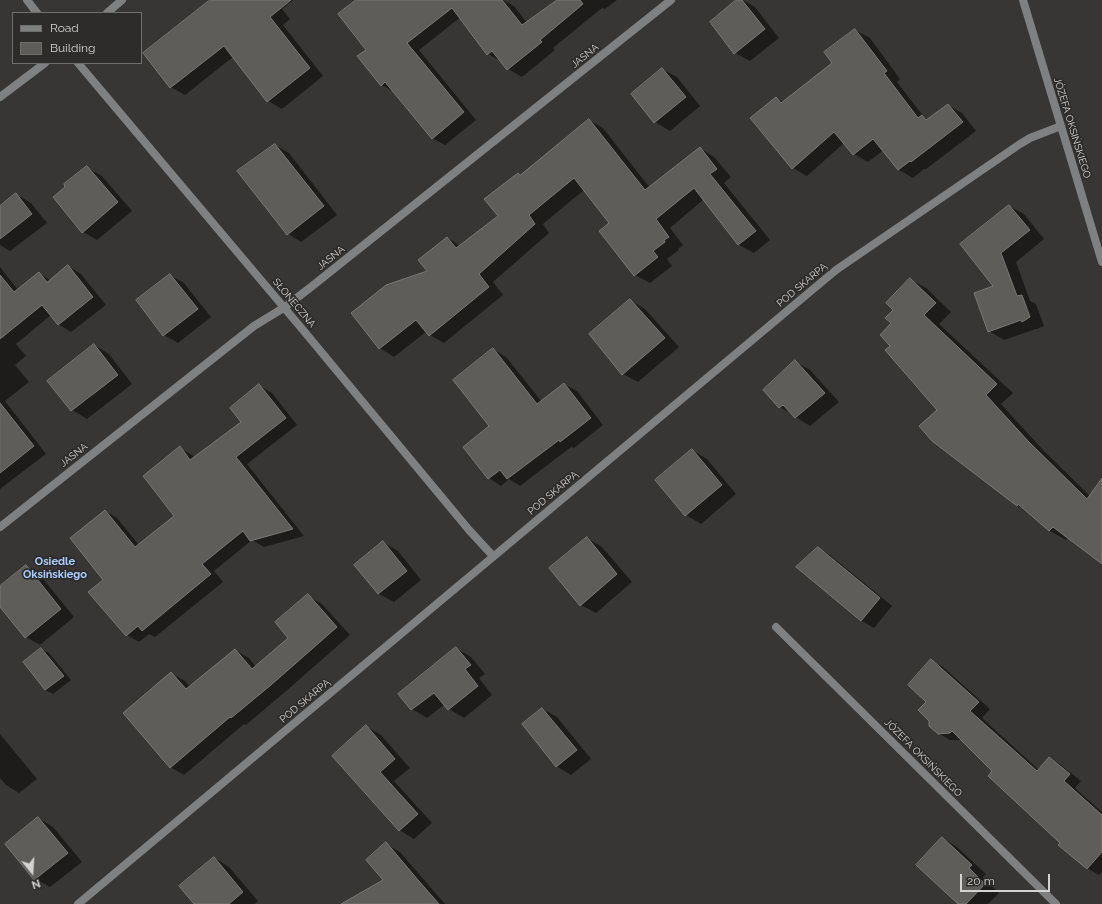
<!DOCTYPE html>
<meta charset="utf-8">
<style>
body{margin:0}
#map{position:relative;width:1102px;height:904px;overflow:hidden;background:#373634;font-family:Raleway,sans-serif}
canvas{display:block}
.legend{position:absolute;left:12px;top:12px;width:130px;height:52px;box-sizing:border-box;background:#2d2c2a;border:1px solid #6f6f6d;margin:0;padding:5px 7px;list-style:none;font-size:12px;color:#d3d3d1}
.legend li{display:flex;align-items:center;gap:8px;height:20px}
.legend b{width:20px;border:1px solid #6f6f6d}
.north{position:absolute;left:12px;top:852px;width:40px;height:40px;-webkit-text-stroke:3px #2d2c2a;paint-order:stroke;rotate:162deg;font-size:11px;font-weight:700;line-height:16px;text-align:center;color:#d3d3d1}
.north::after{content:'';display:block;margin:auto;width:14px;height:18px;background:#d3d3d1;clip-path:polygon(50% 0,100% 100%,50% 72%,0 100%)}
.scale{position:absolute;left:960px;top:874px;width:90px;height:18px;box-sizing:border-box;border:2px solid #d3d3d1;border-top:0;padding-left:5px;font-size:12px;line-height:14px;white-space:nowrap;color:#d3d3d1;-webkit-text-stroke:3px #2d2c2a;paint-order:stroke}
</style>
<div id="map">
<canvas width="1102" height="904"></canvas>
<ul class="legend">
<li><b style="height:5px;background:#7f8081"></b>Road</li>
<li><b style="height:11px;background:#5e5d5a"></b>Building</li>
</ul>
<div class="north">N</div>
<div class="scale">20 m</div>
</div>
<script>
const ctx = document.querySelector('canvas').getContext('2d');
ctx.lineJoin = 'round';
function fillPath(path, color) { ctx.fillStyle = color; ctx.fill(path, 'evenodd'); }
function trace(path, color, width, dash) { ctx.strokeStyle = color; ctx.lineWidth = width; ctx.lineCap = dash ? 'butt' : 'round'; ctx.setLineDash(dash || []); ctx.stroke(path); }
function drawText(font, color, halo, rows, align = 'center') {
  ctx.font = font + ' Raleway,sans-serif'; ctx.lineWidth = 3.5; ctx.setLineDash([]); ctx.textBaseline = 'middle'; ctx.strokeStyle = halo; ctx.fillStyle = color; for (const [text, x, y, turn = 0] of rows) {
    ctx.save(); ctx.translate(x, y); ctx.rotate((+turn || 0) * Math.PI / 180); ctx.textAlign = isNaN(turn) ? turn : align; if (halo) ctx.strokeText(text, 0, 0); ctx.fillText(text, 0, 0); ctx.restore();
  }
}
const shadow = new Path2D(`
 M212 0H293L282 9 290 19 283 25 323 76 282 109 268 101 233 57 185 95 171 87 144 53Z
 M358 0H472L476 5 419 50 476 120 445 145 432 138 394 92 382 85 367 50Z
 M497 0H503L514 6 527 23 558 0H617L605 9 602 8 553 48 555 50 522 77 508 69 502 62 488 54Z
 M738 0H743L755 7 779 38 750 61 735 53Z
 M855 30 870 38 900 79 897 82 924 117 929 120 948 105 962 113 976 131 926 169H924L913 178 899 170 884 150 868 162 854 154 844 143 807 176 793 168 776 98 783 102 833 63Z
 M662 69 677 77 700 106 670 131 655 122Z
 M589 120 603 128 650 188 700 148 714 157 731 177 724 183 770 240 754 253 739 245 704 199 670 228 683 245 678 249 679 250 667 259 672 266 650 283 635 275 611 223 584 190 543 224 549 233 493 282 503 295 444 343 430 335 427 331 394 357 380 348 429 272 448 238 460 246 499 216 518 174 521 175Z
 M275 145 289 153 337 215 301 242 288 234Z
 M87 168 102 176 132 211 97 240 83 232Z
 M16 194 31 203 47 223 10 251 0 245V208Z
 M1009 206 1024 214 1044 239 1016 262 1030 301 1036 304 1044 326 1037 329H1036L1004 340 989 331 995 287Z
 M68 266 81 274 106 305 71 332 58 324 51 315 16 344 26 356 15 365 29 382 5 401 46 454 0 489V267L18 290 39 273 50 280Z
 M170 275 184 283 211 317 178 343 164 335Z
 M910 279 926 288 951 312 939 324 1013 393 1001 404 1044 451 1090 496 1102 480V563L1068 537 1066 540 1050 531 1028 511 1017 505 938 410 891 346 894 310Z
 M630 300 645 309 679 347 638 382 623 374Z
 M94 345 109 354 132 384 87 419 72 410Z
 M493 349 506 357 542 402 564 384 577 391 603 425 574 448 571 447 520 486 509 479 501 486 489 478Z
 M796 362 810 370 839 402 810 426 780 407Z
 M260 386 272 393 297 425 247 464 304 536 264 547 252 540 214 571 223 582 155 637 149 634 139 642 127 635 105 580V511L117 518 139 545 176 516 180 448 192 455 194 458 242 422Z
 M692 450 707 459 736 494 701 524 686 515Z
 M587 538 602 547 632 582 596 613 581 605Z
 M383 542 398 551 421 580 394 602 379 594 355 565Z
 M818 548 830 555 892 606 874 628 862 621 797 567Z
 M26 567 40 575 74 617 40 645 26 637 0 605V588Z
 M308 596 322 604 350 635 285 692 246 725 244 724 184 775 170 767 171 673 185 681 190 687 235 650 249 658 256 667 289 638Z
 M456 648 471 657 485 674 479 678 492 695 464 718 449 709 445 704 427 718 412 709Z
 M41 649 49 653 71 680 53 694 45 690Z
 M931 660 943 667 990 709 982 718 1039 770 1050 758 1061 765 1081 781 1075 788 1102 812V872L1099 875 1087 868 1061 843 994 771 962 740H950L938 733 928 701Z
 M543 709 557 717 591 759 571 775 556 766Z
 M366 726 381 735 410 768 394 781 432 823 414 839 399 830 334 756Z
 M0 734 37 779 19 793 6 785 0 778Z
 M38 818 53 827 82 862 50 887 35 879Z
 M943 838 957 847 986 874 983 877 999 893 988 904H959Z
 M386 844 400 852 445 904H348L385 881Z
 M215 858 229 867 258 901 254 904H196Z`);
const building = new Path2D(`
 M210 0H291L270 17 310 68 267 102 224 46 170 88 143 53Z
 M356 0H502L522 25 557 0H580L583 4 540 40 542 42 507 70 492 51 487 55 452 8 407 43 464 112 432 139 385 82 381 86 357 56 366 50 338 14Z
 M736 0H742L765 29 734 54 710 22Z
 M855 29 887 71 884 73 918 118 922 115 926 120 948 104 963 122 911 162 910 161 898 170 873 139 853 155 834 132 792 169 750 118 776 97 781 103 832 63 824 52Z
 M662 68 686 97 654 123 631 94Z
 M589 119 645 190 700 147 717 169 710 174 756 231 738 245 694 188 656 219 669 237 664 240 665 242 653 251 658 257 634 276 599 231 609 223 574 178 529 215 535 224 479 274 489 287 429 336 416 320 379 349 351 313 386 285 427 271 418 260 447 237 456 248 498 216 484 199 518 173 520 175Z
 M275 144 324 206 287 235 237 171Z
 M87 166 118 202 82 233 53 197 65 187 64 184Z
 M16 193 32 214 0 239V206Z
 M1009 205 1030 230 1001 253 1017 296 1022 295 1030 317 1022 322 1021 320 988 332 974 293 993 286 960 244Z
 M68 265 93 297 58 325 42 305 0 339V275L14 292 39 272 47 282Z
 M170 274 198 309 163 336 136 300Z
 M910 278 936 303 924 315 997 384 986 395 1028 441 1087 499 1102 478V564L1053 527 1049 531 1018 504 1017 506 932 441 919 426 937 410 885 350 890 346 880 335 891 323 885 318 893 310 886 303Z
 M630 299 665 338 622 375 589 334Z
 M94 344 118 375 71 411 47 381Z
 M493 348 537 404 564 383 591 418 560 442 559 440 507 479 500 470 488 479 463 447 489 426 453 380Z
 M795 360 825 393 795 418 783 405 779 408 763 390Z
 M259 384 286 418 236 457 293 529 250 541 243 531 202 564 211 574 142 631 138 626 126 636 88 592 103 580 70 538 105 510 135 547 174 516 143 476 180 446 190 460 241 422 230 408Z
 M0 403 34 446 0 473Z
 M692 449 722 485 685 516 655 480Z
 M587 537 617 574 580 606 549 568Z
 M383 541 407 571 378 594 354 565Z
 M818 547 880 598 861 621 796 567Z
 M26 565 61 609 25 638 0 607V586Z
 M308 594 337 627 271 685 231 718 230 717 170 768 123 713 171 672 186 689 235 649 252 669 288 638 275 622Z
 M456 647 471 665 465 669 478 686 448 710 434 693 411 710 398 694Z
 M41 648 64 676 45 690 23 662Z
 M931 659 979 702 970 711 1037 771 1049 757 1070 774 1064 781 1102 815V852L1087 869 1058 845 1060 843 988 776 992 771 952 731 950 733 938 734 929 726V721L918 710 926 702 908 685Z
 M542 708 577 750 556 767 522 724Z
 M366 725 395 759 380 772 418 814 399 831 332 756Z
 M38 817 68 853 34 880 5 844Z
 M942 837 972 865 969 868 985 884 966 904H958L916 865Z
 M386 842 418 880 439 904H341L383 880 366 860Z
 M214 857 243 892 229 904H194L179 886Z`);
const street = new Path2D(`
 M27 0 37 13
 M1023 0 1102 262
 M107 13 122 0
 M78 63 303 330 469 530 493 556
 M0 97 45 63
 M0 527 254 326 285 307 311 287 671 0
 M776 627 1056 904
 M78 904 836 270 1020 144 1030 138 1061 126`);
const streetNames = [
 ["JASNA",585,56,-39],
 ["JÓZEFA OKSIŃSKIEGO",1072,128,73],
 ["JASNA",331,258,-39],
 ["POD SKARPĄ",802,285,-40],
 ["SŁONECZNA",294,303,50],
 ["JASNA",74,455,-38],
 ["POD SKARPĄ",553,493,-40],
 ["POD SKARPĄ",305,701,-40],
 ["JÓZEFA OKSIŃSKIEGO",923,758,45]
];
const neighbourhoodNames = [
 ["Osiedle",55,562],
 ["Oksińskiego",55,575]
];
fillPath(shadow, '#0007');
fillPath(building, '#5e5d5a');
trace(building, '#797875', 1);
trace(street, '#7f8081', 8);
drawText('10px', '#d3d3d1', '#2d2c2a', streetNames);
drawText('bold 11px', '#a8ceff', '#2d2c2a', neighbourhoodNames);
</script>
